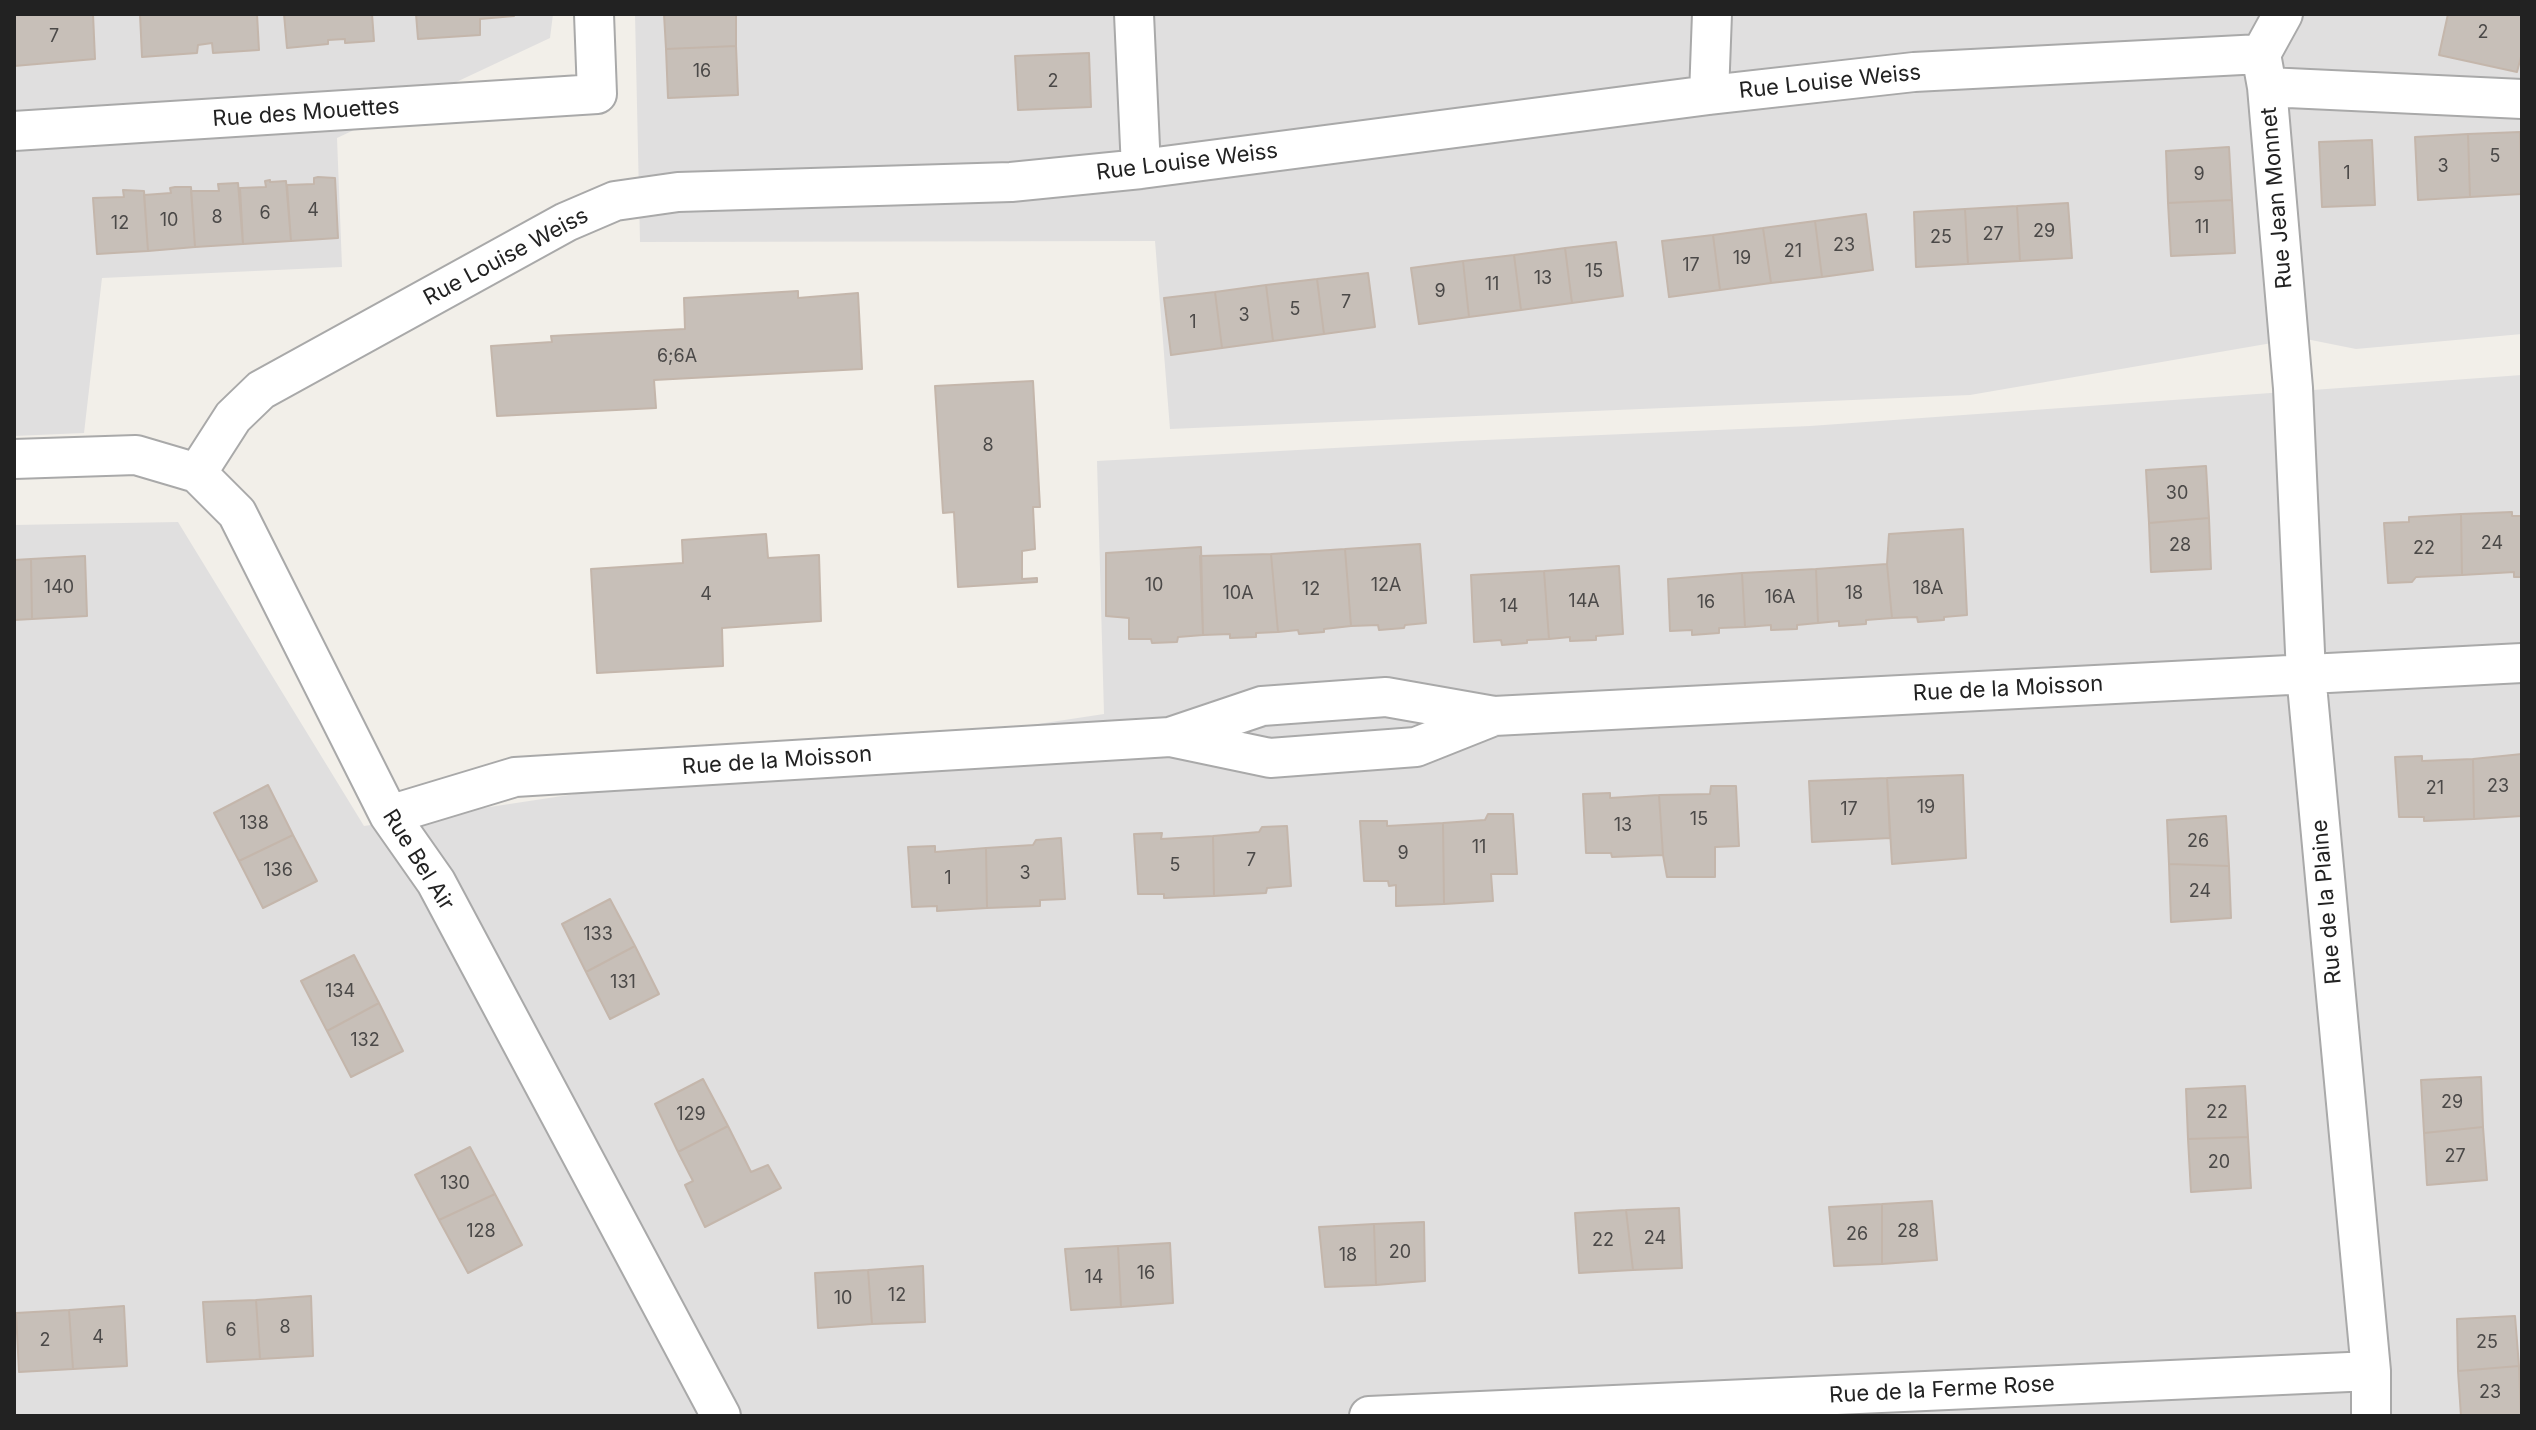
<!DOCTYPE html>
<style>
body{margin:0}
#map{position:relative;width:2536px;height:1430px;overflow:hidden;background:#f2efe9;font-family:Inter,sans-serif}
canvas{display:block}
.frame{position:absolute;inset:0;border:16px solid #222;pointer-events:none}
</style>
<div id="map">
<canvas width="2536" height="1430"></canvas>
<div class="frame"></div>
</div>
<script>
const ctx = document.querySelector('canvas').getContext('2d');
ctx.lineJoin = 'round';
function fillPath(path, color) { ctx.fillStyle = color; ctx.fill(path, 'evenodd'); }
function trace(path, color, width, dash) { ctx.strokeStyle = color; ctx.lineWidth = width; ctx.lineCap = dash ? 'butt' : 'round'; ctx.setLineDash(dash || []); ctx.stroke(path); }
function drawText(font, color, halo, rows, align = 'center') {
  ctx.font = font + ' Inter,sans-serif'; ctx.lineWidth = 6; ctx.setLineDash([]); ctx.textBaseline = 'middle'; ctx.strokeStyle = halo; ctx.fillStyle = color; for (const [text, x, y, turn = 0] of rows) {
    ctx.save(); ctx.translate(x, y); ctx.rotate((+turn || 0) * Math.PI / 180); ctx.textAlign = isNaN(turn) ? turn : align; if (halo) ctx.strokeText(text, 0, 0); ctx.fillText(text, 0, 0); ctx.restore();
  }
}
const residential = new Path2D(`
 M14 14H553L550 38 337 138 342 267 102 278 84 433 14 436Z
 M635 14H2522V334L2356 349 2301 338 1970 395 1170 429 1155 241 640 242Z
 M2522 375V1416H14V525L178 522 364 826 1104 714 1097 461 1462 441 1810 426Z`);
const building = new Path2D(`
 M14 14H93L95 59 14 66Z
 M140 14H257L259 50 213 53 212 43 198 45 197 53 142 57Z
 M284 14H372L374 41 345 43V39L328 40V44L287 48Z
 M416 14H514V16L480 19V35L418 39Z
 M664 14H736V46L666 49Z
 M2448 14H2522V53L2517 72 2439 55Z
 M736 46 738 95 668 98 666 49Z
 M1089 53 1091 107 1018 110 1015 56Z
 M2520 132 2522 194 2470 197 2468 134Z
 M2468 134 2470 197 2418 200 2415 137Z
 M2372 140 2375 205 2322 207 2319 142Z
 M2229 147 2232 200 2168 203 2166 151Z
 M318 177 335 178 338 238 291 241 287 185 314 184V178Z
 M270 180V182L286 181 291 241 243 244 240 188 266 187 265 181Z
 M238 183 243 244 195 247 191 191H219L218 184Z
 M175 187H191L195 247 148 251 144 195 171 193 170 188Z
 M123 190 144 191 148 251 97 254 93 198 124 197Z
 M2232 200 2235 253 2171 256 2168 203Z
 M2068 203 2072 258 2020 261 2017 206Z
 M2017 206 2020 261 1968 264 1965 209Z
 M1965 209 1968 264 1916 267 1914 212Z
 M1866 214 1873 270 1822 277 1815 221Z
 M1815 221 1822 277 1771 283 1763 228Z
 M1763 228 1771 283 1720 290 1713 235Z
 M1713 235 1720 290 1669 297 1662 241Z
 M1616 242 1623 296 1572 303 1565 248Z
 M1565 248 1572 303 1521 310 1514 255Z
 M1514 255 1521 310 1469 317 1463 261Z
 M1463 261 1469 317 1419 324 1411 268Z
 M1368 273 1375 327 1324 334 1317 279Z
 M1317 279 1324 334 1273 341 1266 285Z
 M1266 285 1273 341 1222 348 1215 292Z
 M798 291V298L858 293 862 369 654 380 656 408 497 416 491 346 552 342 551 336 685 329 684 298Z
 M1215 292 1222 348 1171 355 1164 298Z
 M1033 381 1040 507H1033L1035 549 1022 551V579L1037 578V582L958 587 954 512 943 513 935 386Z
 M2206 466 2209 518 2149 523 2146 470Z
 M2512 512V516H2522V577H2514V572L2462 575 2461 514Z
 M2461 514 2462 575 2416 577 2412 582 2388 583 2384 523 2409 522V517Z
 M2209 518 2211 569 2151 572 2149 523Z
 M1963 529 1967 615 1944 617V620L1918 622 1917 617 1892 618 1887 564 1889 534Z
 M766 534 768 558 819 555 821 621 722 628 723 666 597 673 591 569 683 563 682 540Z
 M1420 544 1426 623 1405 625 1404 628 1379 630 1378 625 1351 626 1345 549Z
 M1201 547 1203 635 1178 637 1177 642 1152 643 1151 639H1129V618L1106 616V553Z
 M1345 549 1351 626 1324 629V632L1299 634 1298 630 1278 632 1271 554Z
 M1271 554 1278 632 1256 633V637L1230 638V634L1203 635 1200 556Z
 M85 556 87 616 32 619 31 559Z
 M31 559 32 619 14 620V560Z
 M1887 564 1892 618 1866 620V624L1839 626V621L1818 623 1816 569Z
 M1619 566 1623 634 1596 636V640L1570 641V637L1549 639 1544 571Z
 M1816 569 1818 623 1797 625V629L1771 630V625L1745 627 1742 573Z
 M1544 571 1549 639 1527 640V643L1502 645 1501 640 1474 642 1471 575Z
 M1742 573 1745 627 1719 628V633L1692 635V630L1670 631 1668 579Z
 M2522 754V816L2474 819 2473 759Z
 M2422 756V761L2473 759 2474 819 2424 821V817H2399L2395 757Z
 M1963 775 1966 858 1892 864 1887 778Z
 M1887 778 1890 838 1812 842 1809 781Z
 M268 785 293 835 239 861 214 813Z
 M1711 786H1736L1739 846 1715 847V877H1667L1663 855 1659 795 1710 794Z
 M1610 793V798L1659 795 1663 855 1612 857 1611 853H1586L1583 794Z
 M1488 814H1513L1517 874H1491L1493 901 1444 904 1443 823 1485 820Z
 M2226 816 2229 866 2169 864 2167 820Z
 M1360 821H1387V826L1443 823 1444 904 1396 906V885L1389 886 1388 881H1364Z
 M1287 826 1291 886 1267 888 1266 893 1214 896 1213 836 1259 832 1262 827Z
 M1162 833 1161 839 1213 836 1214 896 1164 898V894H1138L1134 834Z
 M293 835 317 881 263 908 239 861Z
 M1061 838 1065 899 1040 900V906L987 908 986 848 1033 845 1036 840Z
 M935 846V852L986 848 987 908 937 911V906L912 907 908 847Z
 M2169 864 2229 866 2231 918 2171 922Z
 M610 899 635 946 586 972 562 924Z
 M635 946 659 994 610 1019 586 972Z
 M354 955 379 1003 327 1031 301 981Z
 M379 1003 403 1051 351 1077 327 1031Z
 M2481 1077 2483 1127 2424 1133 2421 1080Z
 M703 1079 728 1126 678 1152 655 1104Z
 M2245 1086 2248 1137 2188 1139 2186 1089Z
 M728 1126 751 1172 768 1165 781 1188 705 1227 685 1185 693 1181 678 1152Z
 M2483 1127 2487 1180 2427 1185 2424 1133Z
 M2248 1137 2251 1188 2191 1192 2188 1139Z
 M470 1147 495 1194 439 1220 415 1175Z
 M495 1194 522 1245 468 1273 439 1220Z
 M1932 1201 1937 1260 1882 1264V1204Z
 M1882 1204V1264L1834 1266 1829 1207Z
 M1679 1208 1682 1268 1633 1270 1626 1210Z
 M1626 1210 1633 1270 1579 1273 1575 1213Z
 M1424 1222 1425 1281 1376 1285 1374 1224Z
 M1374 1224 1376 1285 1325 1287 1319 1227Z
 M1170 1243 1173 1303 1121 1307 1118 1246Z
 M1118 1246 1121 1307 1071 1310 1065 1249Z
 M923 1266 925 1322 872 1324 868 1270Z
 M868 1270 872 1324 818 1328 815 1273Z
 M311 1296 313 1356 260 1359 256 1300Z
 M256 1300 260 1359 207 1362 203 1302Z
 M124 1306 127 1366 73 1369 69 1310Z
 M69 1310 73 1369 19 1372 16 1313Z
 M2515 1316 2519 1366 2458 1371 2457 1319Z
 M2519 1366 2521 1416H2461L2458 1371Z`);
const street = new Path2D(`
 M1134 14 1141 169
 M2283 14 2261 54 2267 87 2293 388 2306 674 2371 1371V1416
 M2267 87 2522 99
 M1709 95 1712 14
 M14 131 597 94 594 14
 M14 459 136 455 197 473 237 513 389 815 436 882 721 1416
 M197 473 233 417 261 390 566 222 615 201 678 192 1011 182 1141 169 1709 95 1914 72 2261 54
 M1494 716 2522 663
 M389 815 515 777 1170 737 1262 706 1386 697 1494 716 1416 747 1270 758 1170 737
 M1369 1416 2371 1371`);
const numberNames = [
 ["2",2483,33],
 ["7",54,37],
 ["16",702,72],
 ["2",1053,82],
 ["5",2495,157],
 ["3",2443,167],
 ["1",2347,174],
 ["9",2199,175],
 ["4",313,211],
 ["6",265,214],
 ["8",217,218],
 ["10",169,221],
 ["12",120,224],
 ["11",2202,228],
 ["29",2044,232],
 ["27",1993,235],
 ["25",1941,238],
 ["23",1844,246],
 ["21",1793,252],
 ["19",1742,259],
 ["17",1691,266],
 ["15",1594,272],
 ["13",1543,279],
 ["11",1492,285],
 ["9",1440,292],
 ["7",1346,303],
 ["5",1295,310],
 ["3",1244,316],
 ["1",1193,323],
 ["6;6A",677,357],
 ["8",988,446],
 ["30",2177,494],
 ["24",2492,544],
 ["28",2180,546],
 ["22",2424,549],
 ["10",1154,586],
 ["12A",1386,586],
 ["140",59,588],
 ["18A",1928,589],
 ["12",1311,590],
 ["10A",1238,594],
 ["18",1854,594],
 ["4",706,595],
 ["16A",1780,598],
 ["14A",1584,602],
 ["16",1706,603],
 ["14",1509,607],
 ["23",2498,787],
 ["21",2435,789],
 ["19",1926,808],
 ["17",1849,810],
 ["15",1699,820],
 ["138",254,824],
 ["13",1623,826],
 ["26",2198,842],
 ["11",1479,848],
 ["9",1403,854],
 ["7",1251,861],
 ["5",1175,866],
 ["136",278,871],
 ["3",1025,874],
 ["1",948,879],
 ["24",2200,892],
 ["133",598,935],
 ["131",623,983],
 ["134",340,992],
 ["132",365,1041],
 ["29",2452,1103],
 ["22",2217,1113],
 ["129",691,1115],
 ["27",2455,1157],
 ["20",2219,1163],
 ["130",455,1184],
 ["128",481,1232],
 ["28",1908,1232],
 ["26",1857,1235],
 ["24",1655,1239],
 ["22",1603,1241],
 ["20",1400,1253],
 ["18",1348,1256],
 ["16",1146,1274],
 ["14",1094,1278],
 ["12",897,1296],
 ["10",843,1299],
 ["8",285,1328],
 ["6",231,1331],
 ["4",98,1338],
 ["2",45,1341],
 ["25",2487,1343],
 ["23",2490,1393]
];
const streetNames = [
 ["Rue Louise Weiss",1830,82,-6],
 ["Rue des Mouettes",306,113,-4],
 ["Rue Louise Weiss",1187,162,-7],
 ["Rue Jean Monnet",2277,198,-95],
 ["Rue Louise Weiss",506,257,-28],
 ["Rue de la Moisson",2008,689,-3],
 ["Rue de la Moisson",777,761,-4],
 ["Rue Bel Air",418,860,58],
 ["Rue de la Plaine",2327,902,-95],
 ["Rue de la Ferme Rose",1942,1390,-3]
];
fillPath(residential, '#e0dfdf');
fillPath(building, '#c7bfb8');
trace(building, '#c4b6ab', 2);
trace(street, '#a9a9a9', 42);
trace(street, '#fff', 38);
drawText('18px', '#4b4948', null, numberNames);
drawText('22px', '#222', '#fff', streetNames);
</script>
